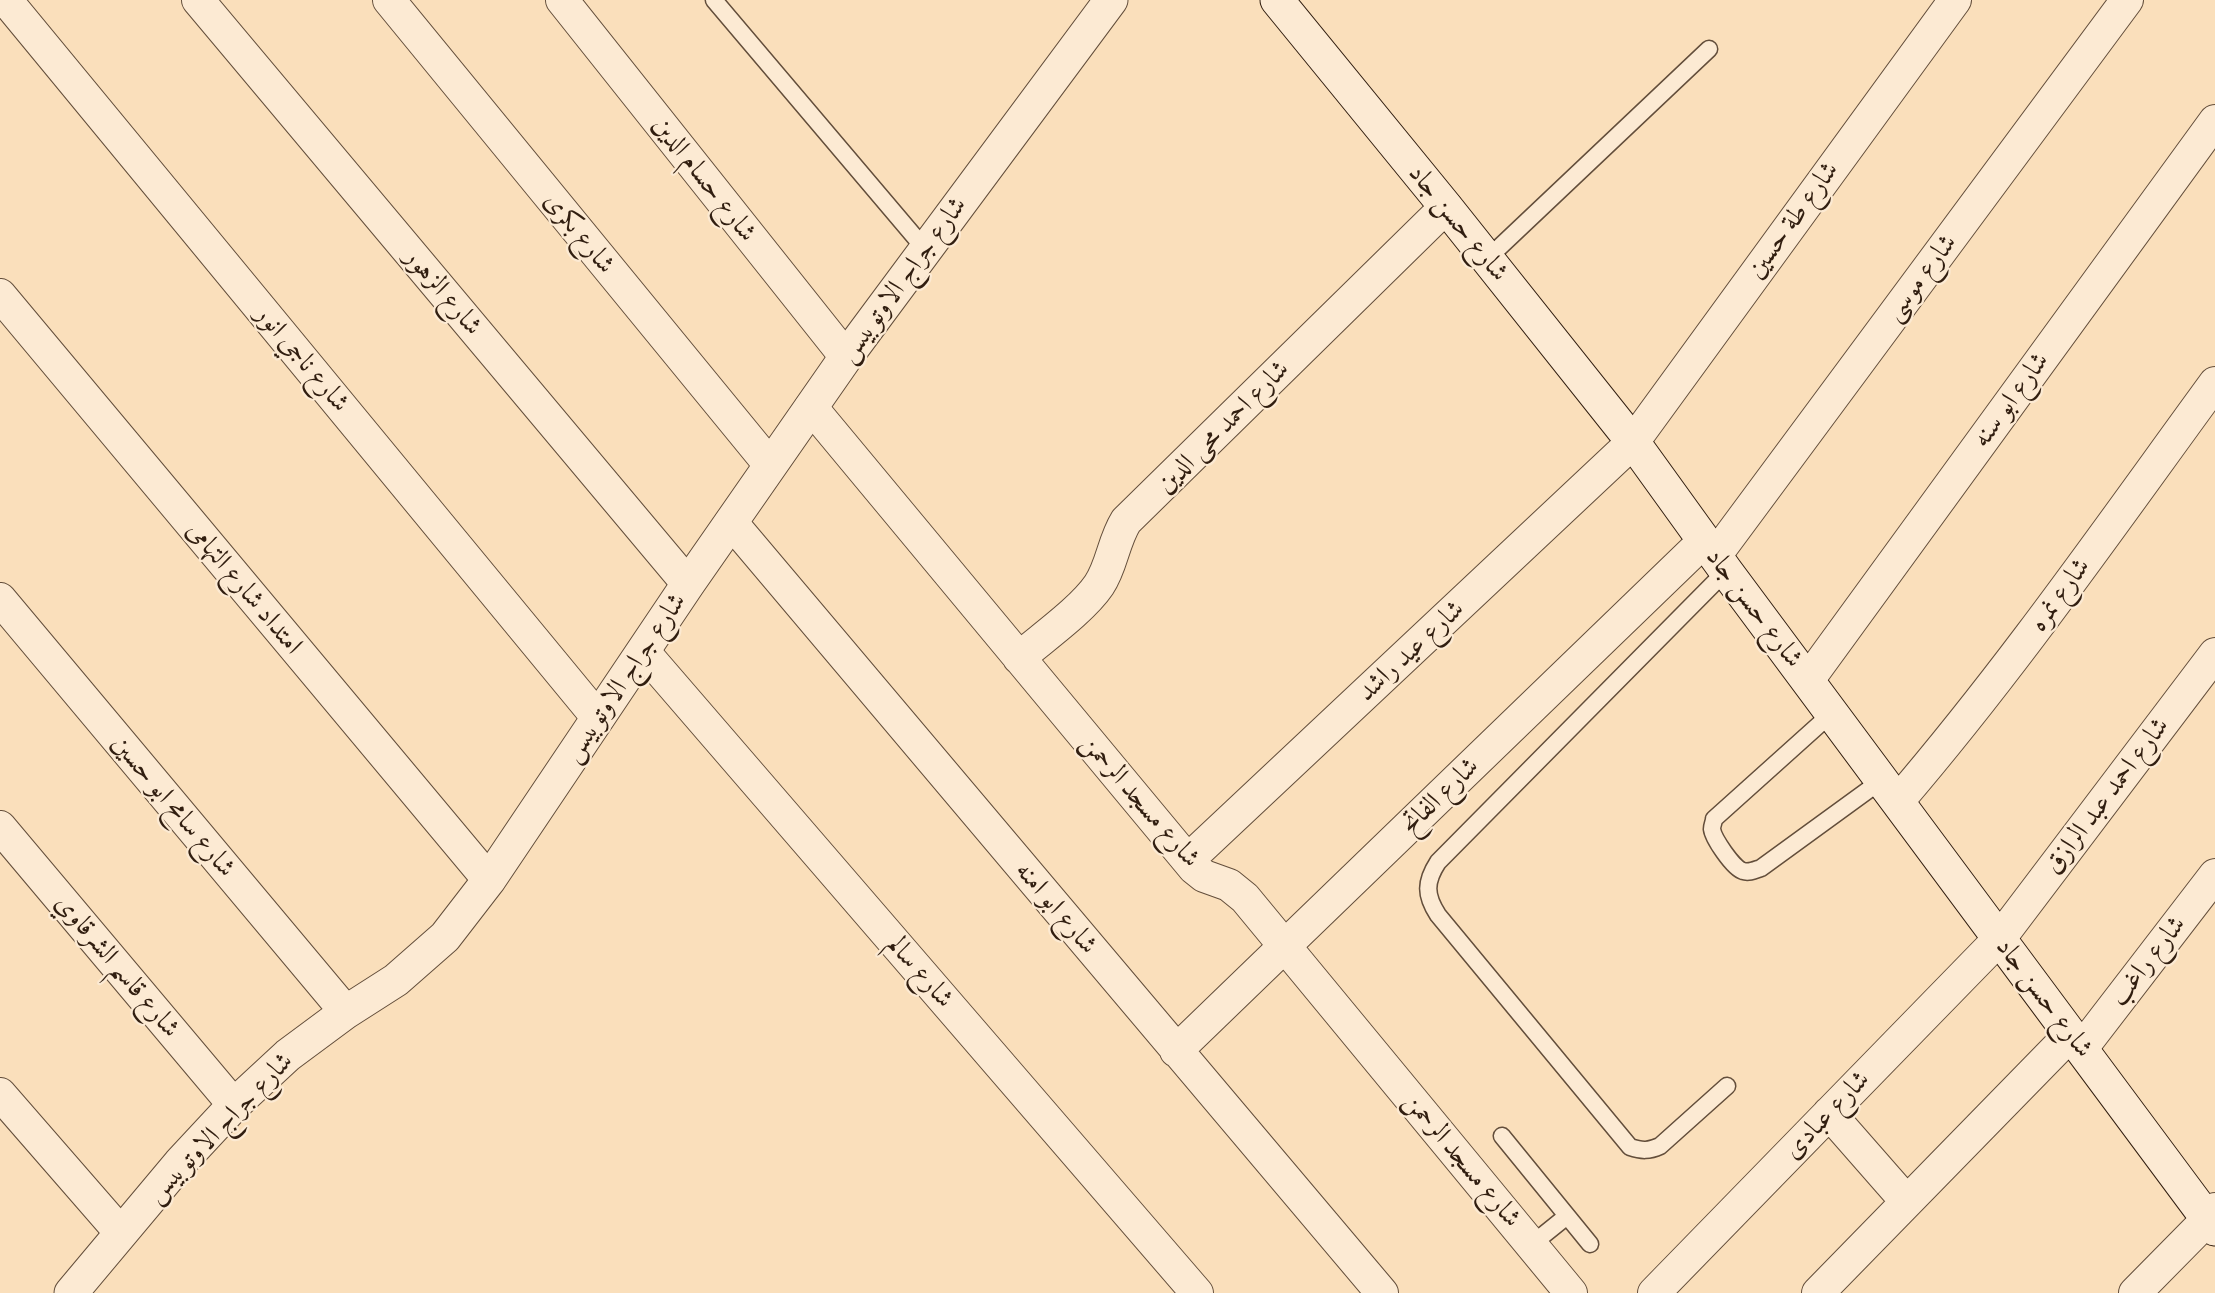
<!DOCTYPE html>
<meta charset="utf-8">
<style>
body{margin:0}
canvas{display:block;background:#fadfbb}
</style>
<canvas width="2215" height="1293"></canvas>
<script>
const ctx = document.querySelector('canvas').getContext('2d');
ctx.lineJoin = 'round';
function trace(path, color, width, dash) { ctx.strokeStyle = color; ctx.lineWidth = width; ctx.lineCap = dash ? 'butt' : 'round'; ctx.setLineDash(dash || []); ctx.stroke(path); }
function drawText(font, color, halo, rows, align = 'center') {
  ctx.font = font + ' "EB Garamond",Amiri,serif'; ctx.lineWidth = 4.5; ctx.setLineDash([]); ctx.textBaseline = 'middle'; ctx.strokeStyle = halo; ctx.fillStyle = color; for (const [text, x, y, turn = 0] of rows) {
    ctx.save(); ctx.translate(x, y); ctx.rotate((+turn || 0) * Math.PI / 180); ctx.textAlign = isNaN(turn) ? turn : align; if (halo) ctx.strokeText(text, 0, 0); ctx.fillText(text, 0, 0); ctx.restore();
  }
}
const service = new Path2D(`
 M714 0 925 249
 M1487 259 1709 49
 M1726 571 1438 862C1425 882 1425 895 1438 915L1630 1147C1642 1151 1649 1151 1660 1146L1727 1086
 M1832 713 1714 819C1714 822 1712 825 1712 829 1713 838 1733 868 1743 871 1749 873 1755 870 1761 868L1882 780
 M1502 1136 1590 1244
 M1531 1245 1567 1216`);
const minor = new Path2D(`
 M6 0 598 718
 M198 0 688 584
 M389 0 770 465
 M562 0 846 357
 M0 295 489 880
 M811 407 1194 868 1204 876 1229 885 1245 898 1571 1293
 M731 522 1382 1293
 M1715 556 2127 0
 M0 599 346 1012
 M643 651 1197 1293
 M1019 658C1042 638 1082 610 1099 585 1112 566 1113 542 1126 521L1446 207
 M1808 680 2215 121
 M1898 801C2012 668 2112 524 2215 383
 M0 827 234 1105
 M1188 860 1633 442 1955 0
 M2082 1048 2215 875
 M1176 1051 1704 541
 M0 1094 121 1233
 M1829 1113 1907 1202
 M1654 1293 2000 938 2215 654
 M1818 1293 2071 1034
 M2135 1293 2208 1219 2215 1209`);
const tertiary = new Path2D(`
 M71 1293 180 1163 234 1105 288 1055 346 1012 396 980 445 937 489 880 688 584 846 357 1111 0`);
const secondary = new Path2D(`
 M1277 0 1446 207 1633 442 1726 571 2215 1229`);
const streetNames = [
 ["شارع حسام الدين",704,179,52],
 ["شارع طة حسين",1793,220,-54],
 ["شارع حسن جاد",1458,223,51],
 ["شارع بكرى",579,233,51],
 ["شارع موسى",1921,278,-53],
 ["شارع جراج الاوتوبيس",903,280,-54],
 ["شارع الزهور",443,292,50],
 ["شارع ناجي انور",302,359,50],
 ["شارع ابو سنه",2011,400,-54],
 ["شارع احمد محى الدين",1223,427,-45],
 ["امتداد شارع التهامى",244,588,50],
 ["شارع نمره",2060,595,-54],
 ["شارع حسن جاد",1754,608,53],
 ["شارع عيد راشد",1411,651,-43],
 ["شارع جراج الاوتوبيس",625,678,-56],
 ["شارع الفاتح",1440,796,-44],
 ["شارع احمد عبد الرازق",2107,796,-53],
 ["شارع مسجد الرحمن",1140,801,49],
 ["شارع سامح ابو حسين",173,806,50],
 ["شارع ابو امنه",1056,908,50],
 ["شارع راغب",2148,961,-52],
 ["شارع قاسم الشرقاوي",117,966,50],
 ["شارع سالم",920,972,49],
 ["شارع حسن جاد",2044,998,53],
 ["شارع عبادى",1827,1115,-46],
 ["شارع جراج الاوتوبيس",220,1128,-46],
 ["شارع مسجد الرحمن",1462,1160,50]
];
trace(service, '#634e3b', 19);
trace(minor, '#634e3b', 34);
trace(tertiary, '#634e3b', 35);
trace(secondary, '#311e10', 35);
trace(service, '#fcead3', 16);
trace(minor, '#fcead3', 32);
trace(tertiary, '#fcead3', 33);
trace(secondary, '#fcead3', 33);
drawText('27px', '#311e10', '#fcead3', streetNames);
</script>
